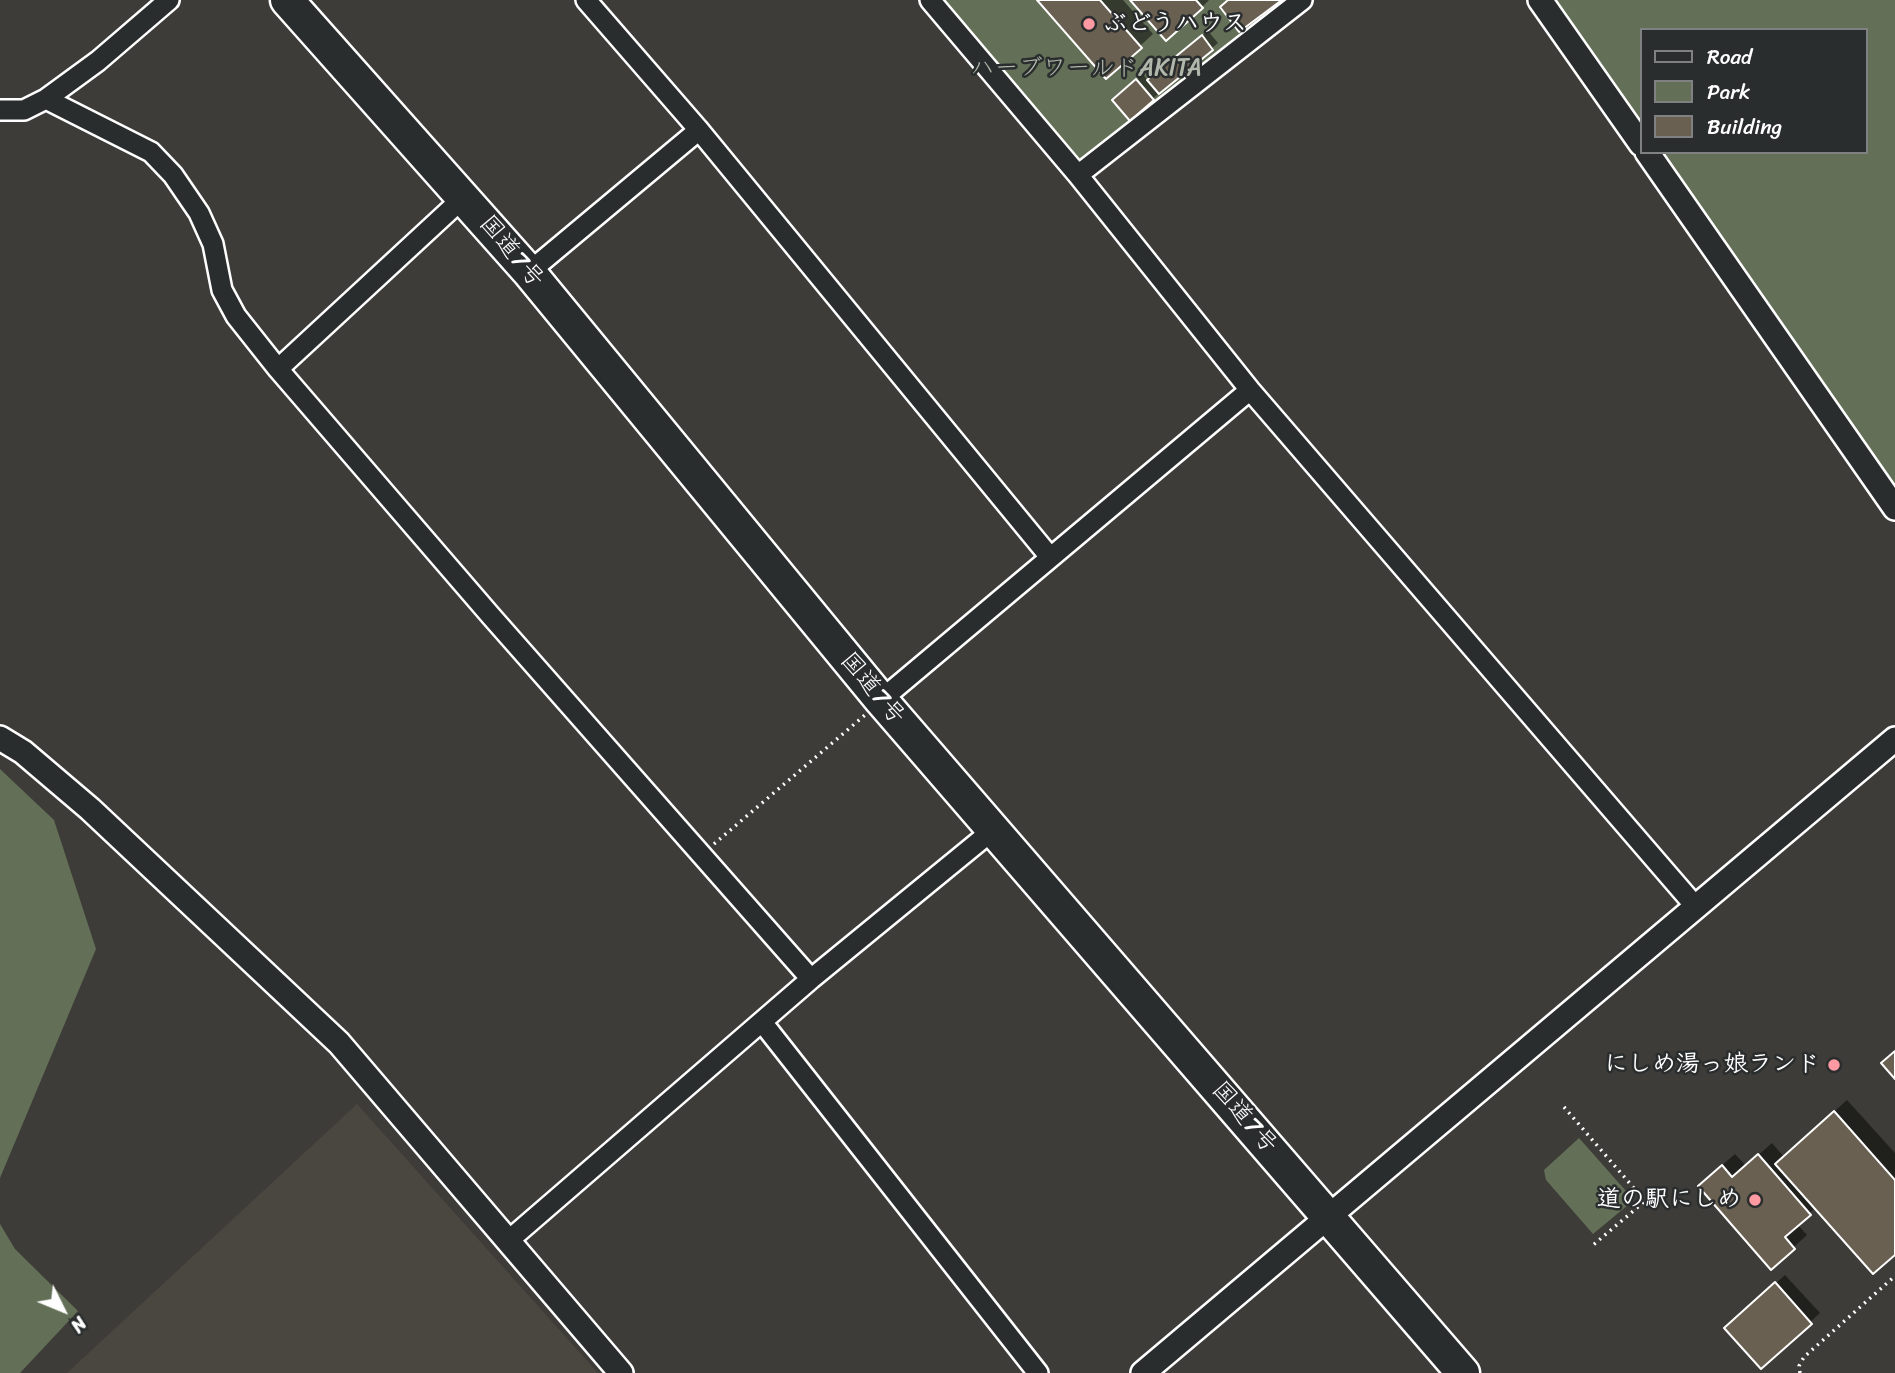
<!DOCTYPE html>
<meta charset="utf-8">
<style>
body{margin:0}
#map{position:relative;width:1895px;height:1373px;overflow:hidden;background:#3d3c38;font-family:Sriracha,sans-serif}
canvas{display:block}
.legend{position:absolute;left:1640px;top:28px;width:228px;height:126px;box-sizing:border-box;background:#2a2d2e;border:2px solid #7f8182;margin:0;padding:9px 12px;list-style:none;font-size:21px;color:#fff}
.legend li{display:flex;align-items:center;gap:14px;height:35px}
.legend b{width:35px;border:2px solid #7f8182}
.north{position:absolute;left:28px;top:1275px;width:70px;height:70px;-webkit-text-stroke:5px #2a2d2e;paint-order:stroke;rotate:133deg;font-size:19px;font-weight:700;line-height:28px;text-align:center;color:#fff}
.north::after{content:'';display:block;margin:auto;width:24px;height:32px;background:#fff;clip-path:polygon(50% 0,100% 100%,50% 72%,0 100%)}
</style>
<div id="map">
<canvas width="1895" height="1373"></canvas>
<ul class="legend">
<li><b style="height:9px;background:#2a2d2e"></b>Road</li>
<li><b style="height:19px;background:#636f56"></b>Park</li>
<li><b style="height:19px;background:#6a6051"></b>Building</li>
</ul>
<div class="north">N</div>
</div>
<script>
const ctx = document.querySelector('canvas').getContext('2d');
ctx.lineJoin = 'round';
function fillPath(path, color) { ctx.fillStyle = color; ctx.fill(path, 'evenodd'); }
function trace(path, color, width, dash) { ctx.strokeStyle = color; ctx.lineWidth = width; ctx.lineCap = dash ? 'butt' : 'round'; ctx.setLineDash(dash || []); ctx.stroke(path); }
function drawText(font, color, halo, rows, align = 'center') {
  ctx.font = font + ' Sriracha,"Klee One",sans-serif'; ctx.lineWidth = 5; ctx.setLineDash([]); ctx.textBaseline = 'middle'; ctx.strokeStyle = halo; ctx.fillStyle = color; for (const [text, x, y, turn = 0] of rows) {
    ctx.save(); ctx.translate(x, y); ctx.rotate((+turn || 0) * Math.PI / 180); ctx.textAlign = isNaN(turn) ? turn : align; if (halo) ctx.strokeText(text, 0, 0); ctx.fillText(text, 0, 0); ctx.restore();
  }
}
const built = new Path2D(`
 M357 1104 598 1373H67Z`);
const green = new Path2D(`
 M938 0H1287L1135 117 1078 166Z
 M1553 0H1895V486L1659 152H1865V30H1641V127Z
 M0 769 54 820 96 949 0 1178Z
 M1579 1138 1634 1200 1593 1234 1546 1180 1544 1170Z
 M0 1224 15 1249 78 1311 20 1373H0Z`);
const shadow = new Path2D(`
 M1039 0H1123L1153 34 1106 77Z
 M1133 0H1209L1202 7Z
 M1208 31 1218 43 1130 118 1120 94 1143 74 1148 81Z
 M1847 1100 1895 1153V1253L1816 1207 1797 1224 1807 1235 1772 1267 1713 1173 1735 1154 1746 1166 1772 1143 1784 1157Z
 M1785 1275 1820 1313 1761 1367 1736 1319Z`);
const building = new Path2D(`
 M1037 0H1100L1142 48 1106 79Z
 M1130 0H1196L1203 8 1166 41Z
 M1228 0H1282L1239 32 1220 7Z
 M1202 35 1213 50 1159 94 1147 80Z
 M1136 79 1154 100 1130 121 1112 100Z
 M1895 1051V1079L1881 1063Z
 M1834 1111 1895 1180V1255L1873 1274 1775 1164Z
 M1758 1154 1811 1215 1785 1237 1795 1249 1771 1270 1698 1186 1722 1165 1732 1177Z
 M1775 1282 1812 1324 1761 1369 1724 1328Z`);
const path = new Path2D(`
 M714 844 865 715
 M1564 1107 1645 1201 1592 1246
 M1800 1373 1799 1366 1804 1357 1895 1276`);
const minor = new Path2D(`
 M586 0 699 130 1050 557
 M930 0 1078 175 1250 390 1696 907
 M46 99 151 152 173 175 199 213 213 244 222 290 236 316 278 369 491 616 811 979
 M0 110H24L46 99 98 61 169 0
 M1078 175 1302 0
 M529 272 699 130
 M278 369 464 197
 M881 700 1250 390
 M762 1022 1038 1373
 M508 1241 811 979 993 830`);
const tertiary = new Path2D(`
 M1540 0 1641 144
 M1647 152 1895 508
 M0 738 23 752 90 809 339 1043 621 1373
 M1143 1373 1895 739`);
const trunk = new Path2D(`
 M287 0 529 272 881 700 1463 1373`);
const markers = [
 [1089,24,7,"#ff9aa2"],
 [1834,1065,7,"#ff9aa2"],
 [1755,1200,7,"#ff9aa2"]
];
const poiNames = [
 ["ぶどうハウス",1103,24,"left"],
 ["にしめ湯っ娘ランド",1820,1065],
 ["道の駅にしめ",1741,1200]
];
const parkNames = [
 ["ハーブワールドAKITA",1086,69]
];
const streetNames = [
 ["国道7号",511,252,50],
 ["国道7号",872,689,50],
 ["国道7号",1244,1118,49]
];
fillPath(built, '#4a4740');
fillPath(green, '#636f56');
fillPath(shadow, '#0007');
fillPath(building, '#6a6051');
trace(building, '#fff', 2);
trace(minor, '#fff', 24);
trace(tertiary, '#fff', 28);
trace(trunk, '#fff', 37);
trace(path, '#fff', 3.5, [2, 5]);
trace(minor, '#2a2d2e', 19);
trace(tertiary, '#2a2d2e', 23);
trace(trunk, '#2a2d2e', 32);
for (const [x, y, r, color] of markers) { const dot = new Path2D(); dot.arc(x, y, r, 0, 2 * Math.PI); ctx.fillStyle = color; ctx.fill(dot); trace(dot, '#2a2d2e', 2.5); }
drawText('bold 24px', '#fff', '#2a2d2e', poiNames, 'right');
drawText('24px', '#b1b7aa', '#2a2d2e', parkNames);
drawText('24px', '#fff', '#2a2d2e', streetNames);
</script>
